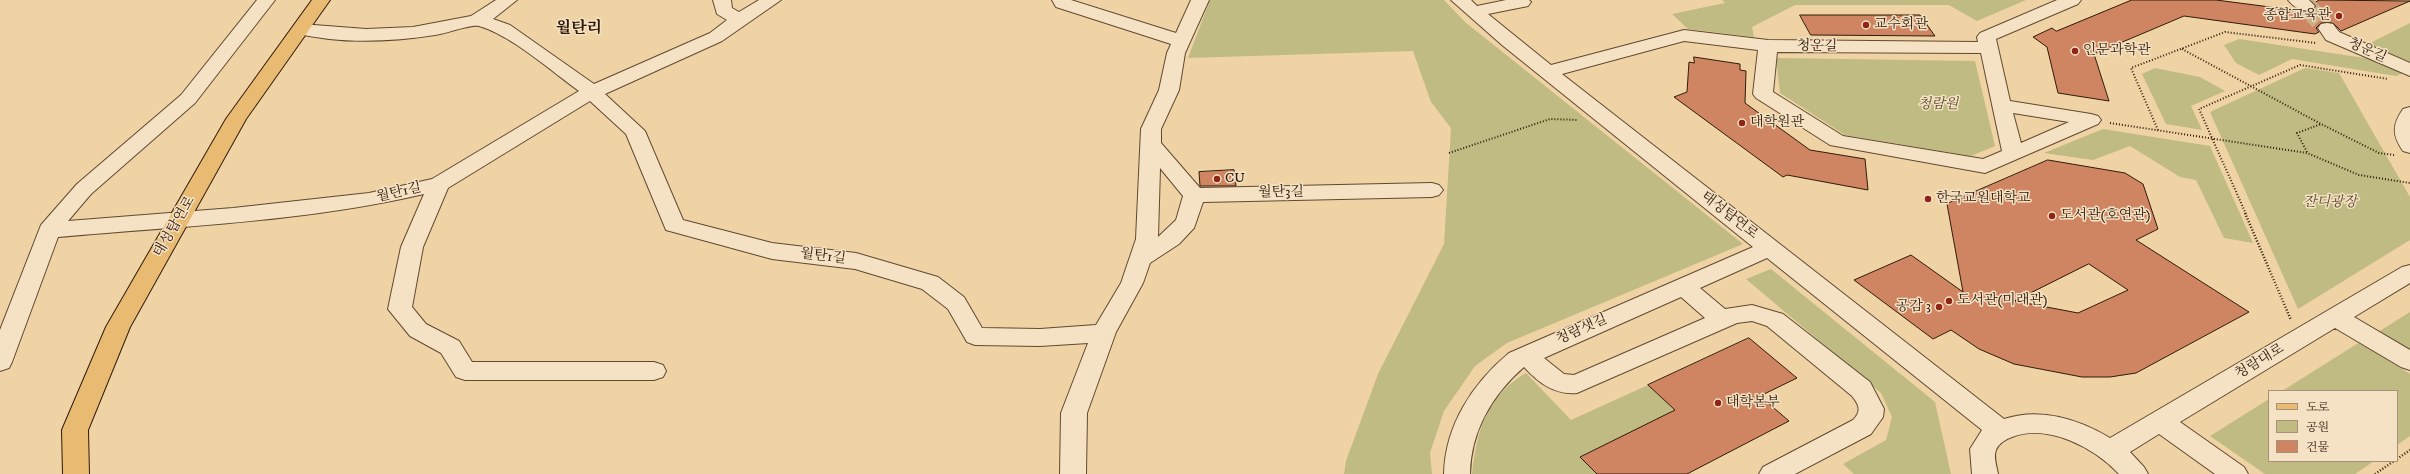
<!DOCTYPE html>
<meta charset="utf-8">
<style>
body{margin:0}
#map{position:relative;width:2410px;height:474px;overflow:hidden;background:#efd3a5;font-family:"IM FELL DW Pica","Noto Serif KR",serif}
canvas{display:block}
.legend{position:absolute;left:2268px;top:390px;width:130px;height:72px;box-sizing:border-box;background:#f5e2c4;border:1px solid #a6927a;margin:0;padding:5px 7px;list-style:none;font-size:12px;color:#301b0a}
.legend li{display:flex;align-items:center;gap:8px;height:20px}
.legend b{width:20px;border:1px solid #a6927a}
</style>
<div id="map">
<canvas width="2410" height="474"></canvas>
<ul class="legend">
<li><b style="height:5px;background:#e8ba72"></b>도로</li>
<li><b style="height:11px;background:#bfbb82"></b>공원</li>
<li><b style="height:11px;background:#cf8462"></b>건물</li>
</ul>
</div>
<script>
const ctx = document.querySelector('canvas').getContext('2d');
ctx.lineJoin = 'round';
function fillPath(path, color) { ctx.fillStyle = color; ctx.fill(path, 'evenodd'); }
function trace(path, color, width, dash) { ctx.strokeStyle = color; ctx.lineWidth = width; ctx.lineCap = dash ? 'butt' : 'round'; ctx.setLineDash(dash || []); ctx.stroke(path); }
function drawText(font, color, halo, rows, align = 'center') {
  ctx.font = font + ' "IM FELL DW Pica","Noto Serif KR",serif'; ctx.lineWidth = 3; ctx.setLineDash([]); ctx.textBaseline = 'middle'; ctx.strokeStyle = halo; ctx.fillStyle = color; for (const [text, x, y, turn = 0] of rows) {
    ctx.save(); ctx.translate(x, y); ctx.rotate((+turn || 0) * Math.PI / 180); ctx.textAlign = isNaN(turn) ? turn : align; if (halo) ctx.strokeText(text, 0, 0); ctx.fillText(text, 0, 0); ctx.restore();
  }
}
const green = new Path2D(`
 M1210 0H1444L1465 22 1743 244 1507 343 1475 366 1444 411 1430 453 1432 474H1344L1346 461 1378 374 1444 244 1451 128 1431 102 1413 51 1188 58Z
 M1722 0H2026L1977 21 1949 5H1795L1752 27 1754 37 1688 29 1672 14 1725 3Z
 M2410 23V63L2368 44Z
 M2239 39 2371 59 2403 73 2396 76 2292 59 2259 75 2236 63 2224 45Z
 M1776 58 1975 61 1995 146 1971 156 1845 135 1780 93Z
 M2155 68 2200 77 2225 91 2191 106 2202 130 2166 124 2142 74Z
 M2305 68 2339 73 2410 197V240L2298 309 2210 112Z
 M2103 129 2210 146 2253 243 2224 238 2196 180 2180 177 2130 146 2093 160 2044 153Z
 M1771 269 1935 402 1951 474H1854L1843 464 1886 440 1892 417 1881 393 1746 279Z
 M2410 312V350L2378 332Z
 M2360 342 2410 374V436L2397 445V391H2282Z
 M1526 373 1571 420 1648 385 1675 410 1597 474H1472C1477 431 1486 396 1526 373Z
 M2269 399V461H2374L2355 474H2265L2210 436Z`);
const building = new Path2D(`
 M2132 0H2216L2309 12 2313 11 2316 6 2314 3 2319 0 2410 1 2341 31 2333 23H2321L2316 28 2319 32 2315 34 2184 16 2094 54 2109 101 2058 93 2047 47 2033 37 2052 28 2056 31Z
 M1800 15H1920L1935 36 1811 35Z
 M1694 57 1740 64V70L1746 71 1745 103 1810 150 1865 159 1868 190 1787 175 1783 177 1674 97 1687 92 1689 62 1694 63Z
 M2048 160 2125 173 2143 184 2158 229 2136 240 2249 312 2136 373 2110 377H2082L2014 364 1979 349 1951 330 1933 339 1854 280 1911 255 1963 292 1947 204ZM2089 264 2128 290 2078 313 2015 301Z
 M1234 170 1236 186H1200L1199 172Z
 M1749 338 1797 378 1760 396 1789 421 1687 474H1597L1580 457 1675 410 1648 385Z`);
const minorTunnel = new Path2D(`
 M2306 6 2327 28`);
const pathFar1 = new Path2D(`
 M2182 49 2321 124 2379 153 2394 155
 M2110 123 2307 153 2359 175 2410 183
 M2158 130 2131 68 2225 32 2316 43
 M2307 152 2297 133 2321 124
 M1449 153 1550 119 1578 120
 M2246 214 2199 109 2300 65 2388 79`);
const path = new Path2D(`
 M2245 213 2291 320
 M2397 459 2410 450
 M2375 474 2394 461`);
const minor = new Path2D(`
 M257 0H275L195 103 91 194 68 221 233 208 369 193 432 179 579 91C551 71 511 35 479 26 471 24 445 34 435 35 390 42 339 44 295 33L292 29 295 25 301 24 366 29 413 27 471 16 496 0H517L493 19 510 25 594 84 710 33 727 20 717 14 713 0H731L732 8 739 12 759 0H781L722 41 605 94 645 131 683 220 772 243 856 253 938 277 964 297 982 328 1040 329 1096 325 1121 283 1136 239 1141 129 1159 90 1167 53 1171 44 1056 7 1052 0H1071L1176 33 1191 0H1209L1185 53 1179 90 1161 129V143L1200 188 1432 183 1439 185 1443 190 1439 195 1432 197 1203 202 1194 228 1179 244 1150 263 1143 283 1116 332 1087 413 1086 474H1060L1061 413 1088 343 1040 346 975 345 967 342 948 309 922 289 855 269 772 259 666 230 626 134 590 101 448 188 423 247 412 307 426 324 459 341 472 362H654L663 365 666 371 663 377 654 380H465L456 377 441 353 410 336 388 309 401 247 424 194C304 222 180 226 58 237L12 362 9 368 0 371V330L41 225 77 184 181 95ZM1160 168 1183 196 1176 220 1158 237Z
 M1451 0H1471L1477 6 1506 0H1529L1531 2 1528 6 1488 14 1551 65 1684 30 1768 40 1978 42 1977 37 1980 33 2057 0H2081L2078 4 1996 39 2010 101 2091 114 2098 116 2101 120 2098 124 1985 173 1830 145 1756 98 1753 94 1758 50 1684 41 1562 74 2004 419C2040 407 2079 419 2110 438L2402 267 2410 265V283L2354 317 2410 350V370L2401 367 2335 328 2180 422 2244 467 2248 474H2215L2159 434 2130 452 2144 467 2148 474H2119C2095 448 2048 423 2012 437 2006 439 1998 444 1996 450 1993 457 1997 467 1998 474H1972L1970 449 1982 430 1767 258 1700 288 1725 309 1752 305 1783 314 1870 382 1884 409 1883 417 1871 434 1795 474H1759L1763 467 1853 420C1862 411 1859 405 1852 396L1767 326 1752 321 1737 323 1577 393C1554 395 1539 383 1524 367 1492 395 1471 431 1470 474H1444C1445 425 1473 383 1509 353L1753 247 1502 45ZM1777 52 1981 53 2002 151 1983 159 1843 136 1773 92ZM2013 113 2069 122 2021 143ZM1681 297 1705 318 1574 375 1564 374 1544 358Z
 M2288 0H2309L2315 6 2312 10C2303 12 2294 8 2288 0Z
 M2327 23 2333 24 2339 32 2410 63V76L2326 40 2318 28 2321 24Z
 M2410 107V153L2403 151C2392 135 2392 125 2403 109Z`);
const major = new Path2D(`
 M312 0H330L246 119 130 327 88 430 89 474H63L62 430 106 327 226 119Z`);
const markers = [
 [2339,16,4,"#8f2418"],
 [1866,25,4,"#8f2418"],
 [2075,51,4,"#8f2418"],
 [1742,123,4,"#8f2418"],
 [1217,179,4,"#8f2418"],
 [1928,199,4,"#8f2418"],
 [2052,216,4,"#8f2418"],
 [1949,301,4,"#8f2418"],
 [1939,307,4,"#8f2418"],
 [1718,403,4,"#8f2418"]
];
const poiNames = [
 ["종합교육관",2331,16,"right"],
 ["교수회관",1874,25],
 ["인문과학관",2083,51],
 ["대학원관",1750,123],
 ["CU",1225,179],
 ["한국교원대학교",1936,199],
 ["도서관(호연관)",2060,216],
 ["도서관(미래관)",1957,301],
 ["공감 3",1931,307,"right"],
 ["대학본부",1726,403]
];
const streetNames = [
 ["청운길",1817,47,1],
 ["청운길",2367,51,24],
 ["월탄1길",399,193,-13],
 ["월탄3길",1281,193,-1],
 ["태성탑연로",1729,216,38],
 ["태성탑연로",175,227,-60],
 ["월탄1길",823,257,7],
 ["청람샛길",1582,330,-24],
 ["청람대로",2260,362,-31]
];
const parkNames = [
 ["청람원",1938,105],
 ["잔디광장",2330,203]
];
const quarterNames = [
 ["월탄리",579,30]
];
fillPath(green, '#bfbb82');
fillPath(building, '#cf8462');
trace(building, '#301b0a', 1);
trace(minorTunnel, '#c9ae86', 20, [20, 10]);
trace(minor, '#604931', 2);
trace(major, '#301b0a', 2);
trace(pathFar1, '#301b0a', 2, [1, 2]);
trace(path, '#301b0a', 2.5, [1, 2]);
fillPath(minor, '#f5e2c4');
fillPath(major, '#e8ba72');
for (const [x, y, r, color] of markers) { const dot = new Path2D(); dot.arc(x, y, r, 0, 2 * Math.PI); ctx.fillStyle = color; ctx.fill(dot); trace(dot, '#f5e2c4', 1.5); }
drawText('14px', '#301b0a', '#f5e2c4', poiNames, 'left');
drawText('14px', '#301b0a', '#f5e2c4', streetNames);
drawText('italic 14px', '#5b4b2e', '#f5e2c4', parkNames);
drawText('bold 16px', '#301b0a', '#f5e2c4', quarterNames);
</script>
